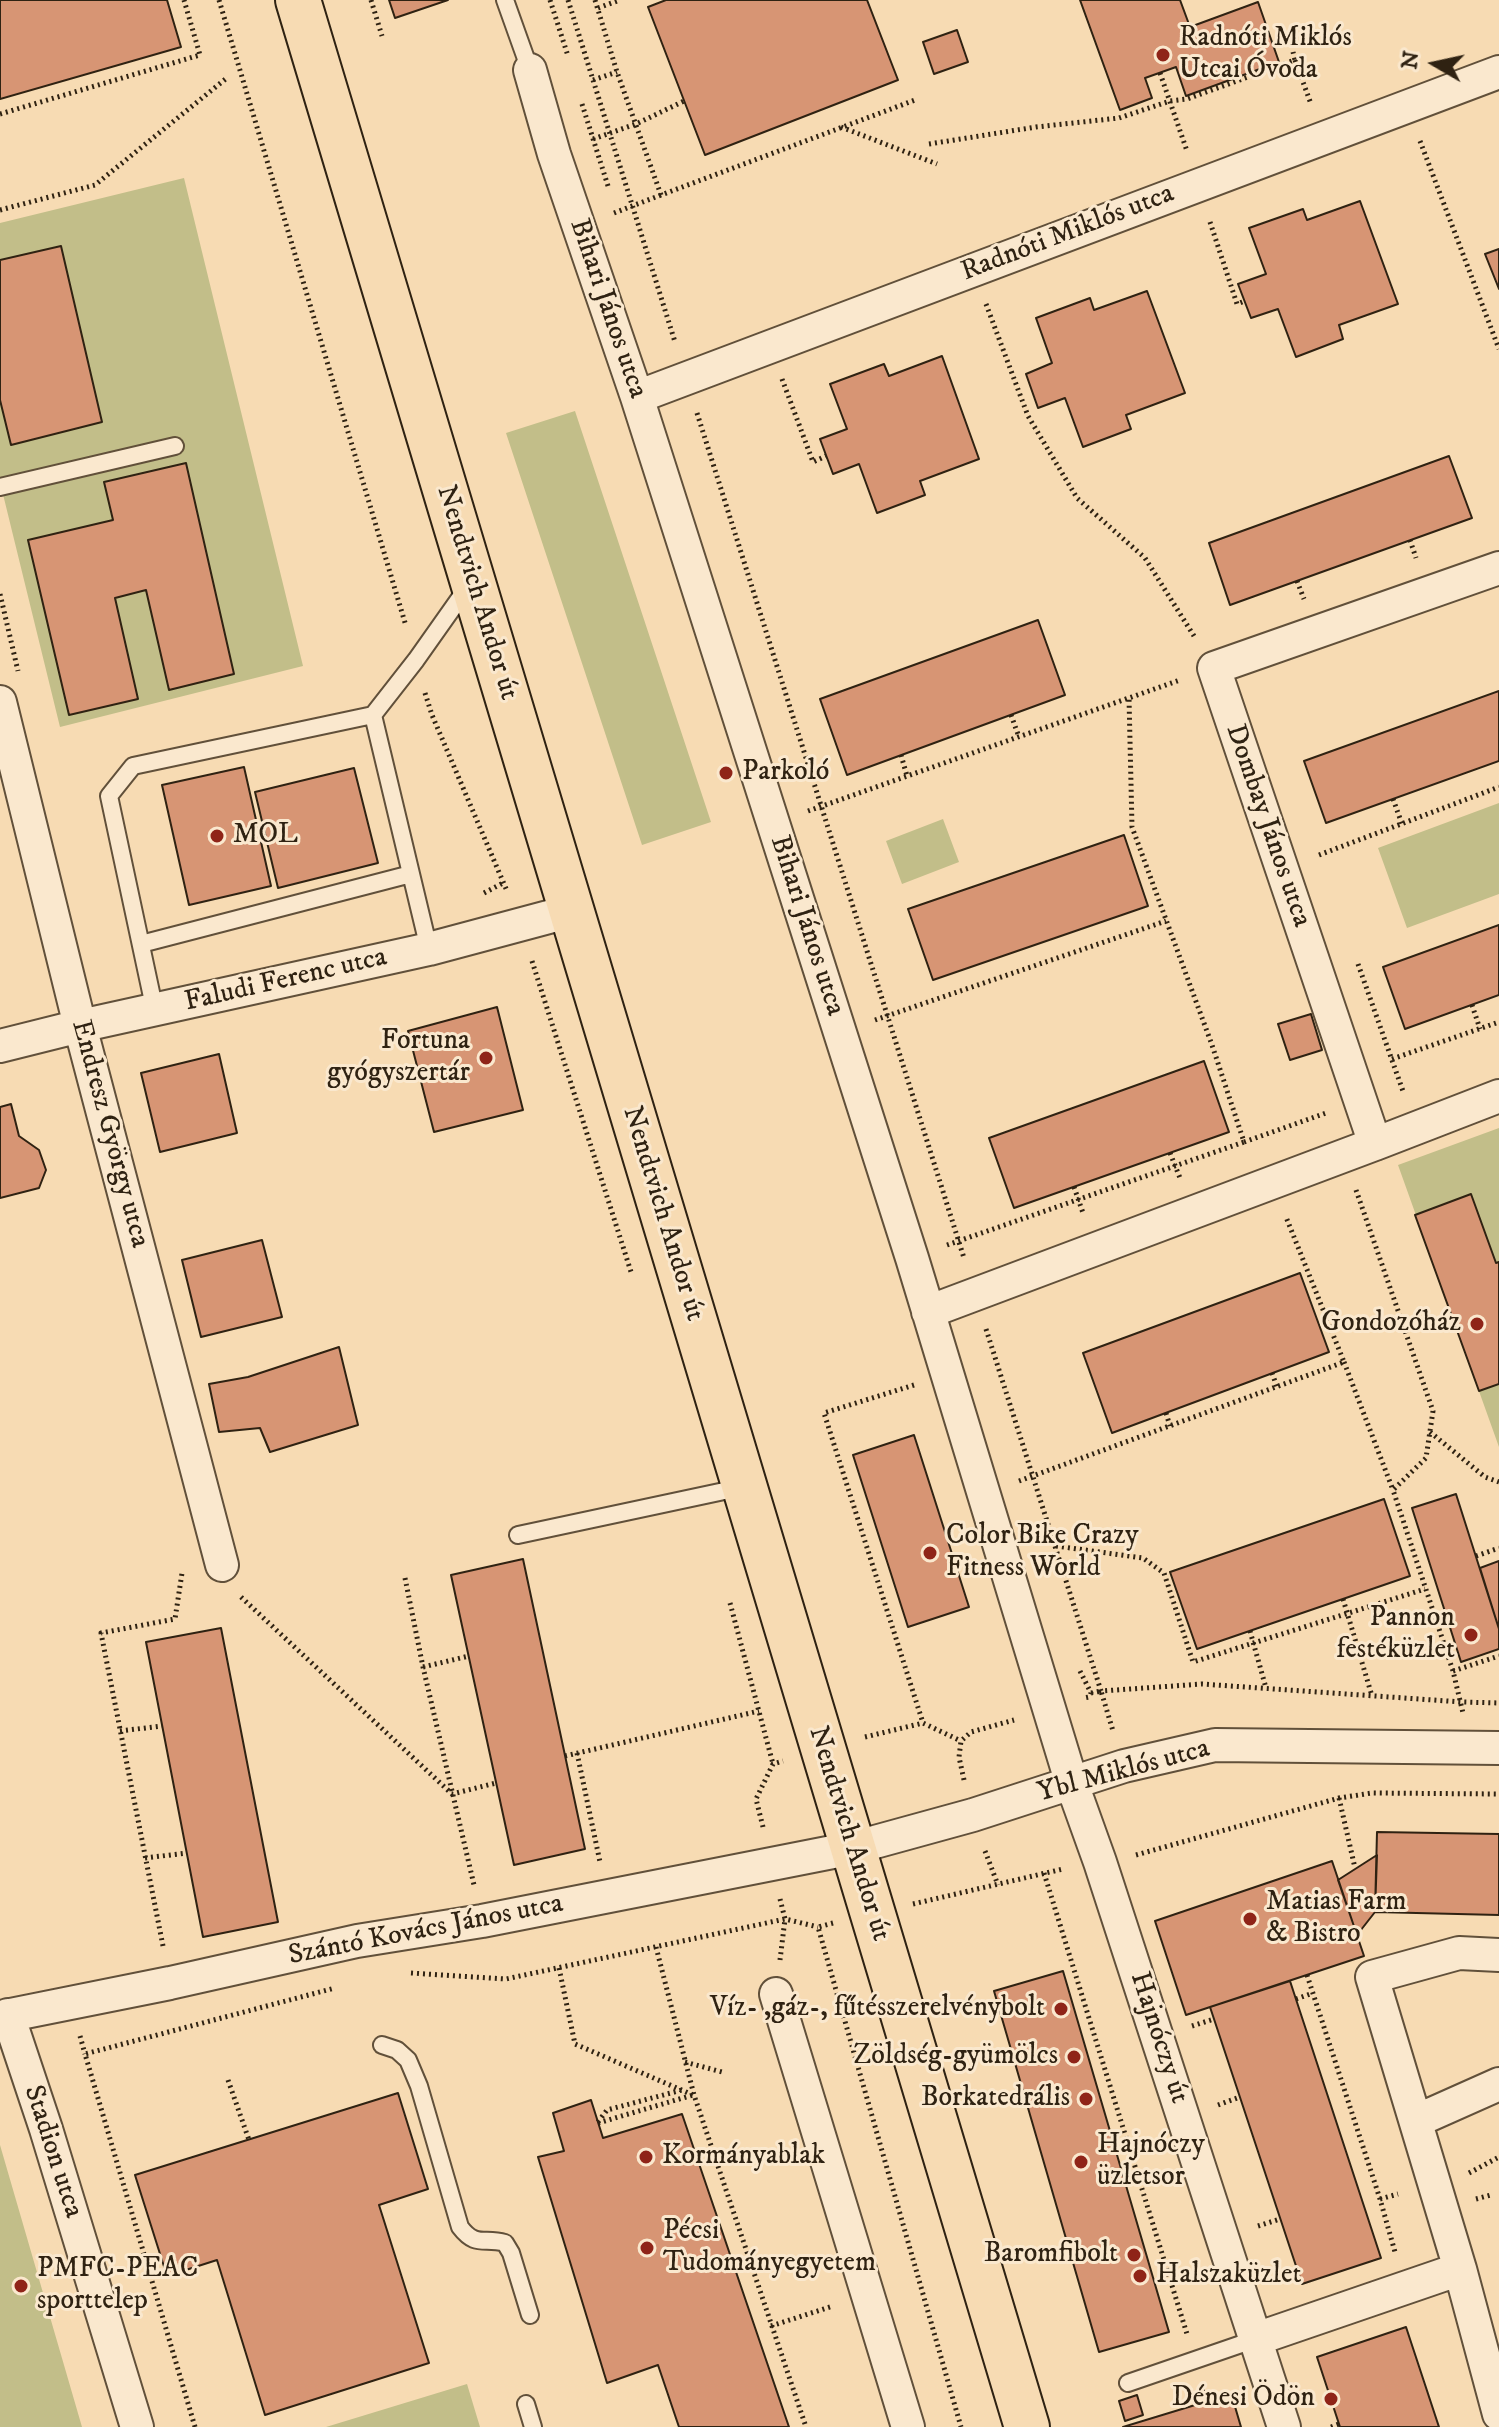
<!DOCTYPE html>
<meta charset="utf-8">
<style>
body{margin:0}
#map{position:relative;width:1499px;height:2427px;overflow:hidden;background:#f7dbb3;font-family:"IM FELL DW Pica",serif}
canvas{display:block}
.north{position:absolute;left:1395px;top:24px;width:80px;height:80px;-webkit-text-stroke:6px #fae8ce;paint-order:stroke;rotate:279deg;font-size:22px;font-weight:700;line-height:32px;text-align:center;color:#2f2212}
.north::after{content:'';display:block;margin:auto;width:28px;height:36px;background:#2f2212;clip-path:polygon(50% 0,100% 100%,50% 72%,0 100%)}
</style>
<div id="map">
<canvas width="1499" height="2427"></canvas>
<div class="north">N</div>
</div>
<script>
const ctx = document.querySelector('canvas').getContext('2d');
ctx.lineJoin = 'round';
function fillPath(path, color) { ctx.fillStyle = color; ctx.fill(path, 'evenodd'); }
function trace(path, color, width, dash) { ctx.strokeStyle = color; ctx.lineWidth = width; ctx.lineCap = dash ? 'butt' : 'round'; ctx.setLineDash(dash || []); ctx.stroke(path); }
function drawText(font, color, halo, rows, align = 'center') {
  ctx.font = font + ' "IM FELL DW Pica",serif'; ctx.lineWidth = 6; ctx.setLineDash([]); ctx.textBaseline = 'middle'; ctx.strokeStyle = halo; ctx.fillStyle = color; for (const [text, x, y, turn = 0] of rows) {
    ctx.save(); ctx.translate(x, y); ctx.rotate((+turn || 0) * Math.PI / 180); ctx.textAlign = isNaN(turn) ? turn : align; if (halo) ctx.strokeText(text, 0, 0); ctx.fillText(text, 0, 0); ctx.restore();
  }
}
const green = new Path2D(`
 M184 178 303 666 60 727 0 482V223Z
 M575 411 711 822 642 845 506 433Z
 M1499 803V894L1407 928 1378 848Z
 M943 819 959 862 902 884 886 841Z
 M1499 1128V1447L1398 1165Z
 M0 2145 82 2427H0Z
 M467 2384 480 2427H326Z`);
const building = new Path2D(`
 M0 0H167L181 47 0 99Z
 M389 0H448L395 18Z
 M666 0H867L898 80 705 155 648 7Z
 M1080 0H1180L1190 27 1258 2 1279 62 1186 96 1176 67 1145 78 1152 98 1120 110Z
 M957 30 968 62 934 74 923 42Z
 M1360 201 1398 304 1339 325 1343 339 1296 357 1278 309 1251 318 1238 284 1266 274 1249 228 1303 209 1307 220Z
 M61 246 102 422 11 445 0 400V260Z
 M1499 249V289L1485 254Z
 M1147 291 1185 393 1126 415 1131 429 1083 447 1065 398 1038 408 1026 374 1052 363 1036 318 1090 298 1094 310Z
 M942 356 979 459 920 481 925 495 877 513 859 464 833 474 820 439 847 429 830 384 884 364 889 376Z
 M1449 456 1472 518 1230 605 1209 543Z
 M186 463 234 674 169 690 146 590 115 598 138 699 69 715 28 540 113 520 104 482Z
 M1038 620 1065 695 847 775 820 699Z
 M1499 691V761L1326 823 1304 761Z
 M244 767 271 886 189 905 162 785Z
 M354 768 378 863 278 888 255 792Z
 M1124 835 1148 906 933 980 908 909Z
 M1499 925V995L1405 1029 1383 967Z
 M497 1007 523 1110 434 1132 408 1031Z
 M1311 1014 1322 1050 1290 1060 1278 1024Z
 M219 1054 237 1133 160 1152 141 1073Z
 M1204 1061 1229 1132 1014 1208 989 1138Z
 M11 1104 19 1136 39 1150 46 1170 39 1188 0 1198V1107Z
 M1471 1194 1496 1263 1499 1262V1384L1479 1391 1415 1215Z
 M262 1240 282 1317 201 1337 182 1260Z
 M1300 1273 1329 1352 1112 1433 1083 1353Z
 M339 1347 358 1425 270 1452 260 1428 219 1432 209 1384 248 1377Z
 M914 1435 969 1607 908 1627 853 1455Z
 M1456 1494 1499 1629V1649L1461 1662 1412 1508Z
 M1384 1499 1410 1576 1197 1649 1170 1572Z
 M523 1559 585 1849 514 1865 451 1575Z
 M1499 1561V1629L1480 1568Z
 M221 1628 278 1922 203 1937 146 1642Z
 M1377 1832 1499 1834V1915L1375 1912Z
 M1377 1855 1375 1912 1357 1935 1338 1880Z
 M1332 1861 1364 1956 1186 2015 1155 1921Z
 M1063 1971 1169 2332 1099 2352 994 1991Z
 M1290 1981 1381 2258 1302 2284 1210 2007Z
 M398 2093 428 2189 379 2205 429 2363 265 2415 217 2260 167 2276 135 2175Z
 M591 2100 603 2138 682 2114 789 2427H679L658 2365 607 2383 538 2157 564 2151 553 2113Z
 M1406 2327 1439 2427H1340L1317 2357Z
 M1231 2393 1241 2427H1123L1205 2402Z
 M1137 2395 1143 2415 1125 2421 1119 2401Z`);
const path = new Path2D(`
 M219 0 406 626
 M371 0 382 36
 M550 0 568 56
 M568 0 675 342
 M595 0 617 72 661 195 915 100
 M598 8 620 0
 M1295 60 1311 104
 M1160 73 1187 151
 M593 80 617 72
 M582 104 608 186
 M0 114 200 55 184 0
 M841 127 937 164
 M593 139 636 124 684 101
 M1420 141 1499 349
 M929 144 1036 127 1119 118 1170 101 1187 99 1295 60 1293 52
 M0 210 95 185 228 77
 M614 213 661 195
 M1210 222 1237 304 1245 301
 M986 304 1028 416 1077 498 1145 558 1194 636
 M782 379 813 462 826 456
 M697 413 964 1258
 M1410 540 1416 558
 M1297 581 1304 599
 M0 594 18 671
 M425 693 432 715 507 891
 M1011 715 1019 737
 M901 755 907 776
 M1393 799 1402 824
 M808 811 1180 680
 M1319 855 1499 787
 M484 893 503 883
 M532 961 632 1275
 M1358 964 1404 1094
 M1472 1005 1480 1029
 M875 1020 1166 921
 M1392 1059 1499 1022
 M1244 1142 1326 1113
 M1170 1153 1180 1178
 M1074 1187 1083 1213
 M1356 1190 1433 1411 1426 1458 1393 1490 1453 1671 1463 1713
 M947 1245 1244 1142 1212 1045 1132 827 1129 698
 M986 1329 1101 1691 1202 1684 1462 1702 1499 1703
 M1344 1362 1393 1490
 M1272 1373 1277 1387
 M914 1385 824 1413 923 1723
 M1166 1413 1170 1426
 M1430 1432 1485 1477 1499 1482
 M1019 1481 1344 1362 1286 1217
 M1056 1546 1143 1558 1164 1573 1193 1662 1425 1589
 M1476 1556 1499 1548
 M405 1578 423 1667 474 1885
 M241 1597 452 1794 496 1783
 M1343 1599 1372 1696
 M730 1603 773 1764
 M1250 1631 1266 1688
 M423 1667 469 1656
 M1080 1671 1091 1693 1089 1697 1084 1698
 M1453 1671 1499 1656
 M1091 1693 1101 1691 1113 1731
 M120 1731 162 1726
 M865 1737 923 1723 961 1741
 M577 1753 600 1862
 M565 1756 759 1711
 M964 1780 959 1757 961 1741 971 1732 1014 1720
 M1339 1798 1355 1868
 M763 1827 756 1799 773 1764 783 1761
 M985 1851 998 1885
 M1136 1855 1339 1798 1372 1793 1499 1794
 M145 1858 187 1853
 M1044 1873 1187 2334
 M780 1899 785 1919 818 1927
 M913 1904 1063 1869
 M833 1923 818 1927 961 2427
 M163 1946 101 1633 175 1619 182 1573
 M656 1947 694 2095 806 2427
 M559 1968 575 2044 693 2095
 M411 1973 506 1979 785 1919 780 1960
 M1307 1975 1380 2199 1395 2252
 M1296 1999 1313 1993
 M1192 2026 1214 2019
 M80 2036 85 2054
 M685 2062 722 2072
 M228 2080 249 2140
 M1218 2105 1240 2097
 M598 2122 607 2110 682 2090
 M598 2123 693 2095
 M1469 2173 1499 2157
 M1380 2199 1398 2194
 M1476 2199 1491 2195
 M1258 2226 1280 2219
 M771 2326 833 2306
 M1205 2402 1202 2392 1207 2390
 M195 2427 85 2054 335 1988
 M1331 2427 1339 2424`);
const lane = new Path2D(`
 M505 0 530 70
 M0 487 175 446
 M373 715 429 949
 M141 944 411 874
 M155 1011 109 796 133 766 373 715 416 660 469 585
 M518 1535 743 1487
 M382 2045 397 2050 408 2060 419 2086 460 2227C476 2248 484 2237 505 2243L511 2253 530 2315
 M1128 2383 1256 2339
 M526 2404 533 2427`);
const street = new Path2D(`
 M530 70 554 154 637 397 912 1258 1072 1784 1100 1862 1284 2427
 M637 397 1499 72
 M1499 568 1214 668 1375 1144 1499 1096
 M0 702 80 1026 222 1565
 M0 1046 80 1026 429 949 571 911
 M928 1312 1375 1144
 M1499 1955 1459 1953 1372 1977 1460 2269 1499 2414
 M776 1994 908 2427
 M8 2015 46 2129 137 2427
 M0 2017 170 1983 357 1941 482 1921 853 1848 973 1815 1124 1766 1215 1745 1499 1748
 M1416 2121 1499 2084
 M1256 2339 1460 2269`);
const primary = new Path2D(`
 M298 0 1027 2427`);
const markers = [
 [1163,55,8,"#8f2418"],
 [726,773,8,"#8f2418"],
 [217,836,8,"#8f2418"],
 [486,1058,8,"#8f2418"],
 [1477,1324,8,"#8f2418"],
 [930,1553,8,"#8f2418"],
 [1471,1635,8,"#8f2418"],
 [1250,1919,8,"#8f2418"],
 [1061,2009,8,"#8f2418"],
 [1074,2057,8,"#8f2418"],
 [1086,2099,8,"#8f2418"],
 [646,2157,8,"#8f2418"],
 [1081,2162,8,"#8f2418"],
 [647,2248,8,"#8f2418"],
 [1134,2255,8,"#8f2418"],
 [1140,2276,8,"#8f2418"],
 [21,2286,8,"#8f2418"],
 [1331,2399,8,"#8f2418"]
];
const poiNames = [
 ["Radnóti Miklós",1179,39],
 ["Utcai Óvoda",1179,71],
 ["Parkoló",742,773],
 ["MOL",233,836],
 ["Fortuna",470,1042,"right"],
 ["gyógyszertár",470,1074,"right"],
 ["Gondozóház",1461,1324,"right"],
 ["Color Bike Crazy",946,1537],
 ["Fitness World",946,1569],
 ["Pannon",1455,1619,"right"],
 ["festéküzlet",1455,1651,"right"],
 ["Matias Farm",1266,1903],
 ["& Bistro",1266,1935],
 ["Víz- ,gáz-, fűtésszerelvénybolt",1045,2009,"right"],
 ["Zöldség-gyümölcs",1058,2057,"right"],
 ["Borkatedrális",1070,2099,"right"],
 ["Hajnóczy",1097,2146],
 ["üzletsor",1097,2178],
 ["Kormányablak",662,2157],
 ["Pécsi",663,2232],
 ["Tudományegyetem",663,2264],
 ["Baromfibolt",1118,2255,"right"],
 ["PMFC-PEAC",37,2270],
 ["sporttelep",37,2302],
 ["Halszaküzlet",1156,2276],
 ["Dénesi Ödön",1315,2399,"right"]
];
const streetNames = [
 ["Radnóti Miklós utca",1068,234,-21],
 ["Bihari János utca",607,309,71],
 ["Nendtvich Andor út",476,593,73],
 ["Dombay János utca",1267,826,71],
 ["Bihari János utca",806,926,72],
 ["Faludi Ferenc utca",286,981,-13],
 ["Endresz György utca",109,1134,75],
 ["Nendtvich Andor út",662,1214,73],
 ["Ybl Miklós utca",1124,1772,-15],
 ["Nendtvich Andor út",848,1834,73],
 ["Szántó Kovács János utca",426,1931,-11],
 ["Hajnóczy út",1158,2038,72],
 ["Stadion utca",52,2152,72]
];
fillPath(green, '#c2be89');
fillPath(building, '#d79574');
trace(building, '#2f2212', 2);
trace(lane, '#61503a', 20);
trace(street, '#61503a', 36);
trace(primary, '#2f2212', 48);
trace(path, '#2f2212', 5, [2, 4]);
trace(lane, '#fae8ce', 16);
trace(street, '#fae8ce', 32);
trace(primary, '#f7dbb3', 44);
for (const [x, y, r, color] of markers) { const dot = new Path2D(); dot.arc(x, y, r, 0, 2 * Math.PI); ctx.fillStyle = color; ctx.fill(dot); trace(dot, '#fae8ce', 3); }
drawText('28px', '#2f2212', '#fae8ce', poiNames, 'left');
drawText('28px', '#2f2212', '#fae8ce', streetNames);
</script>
